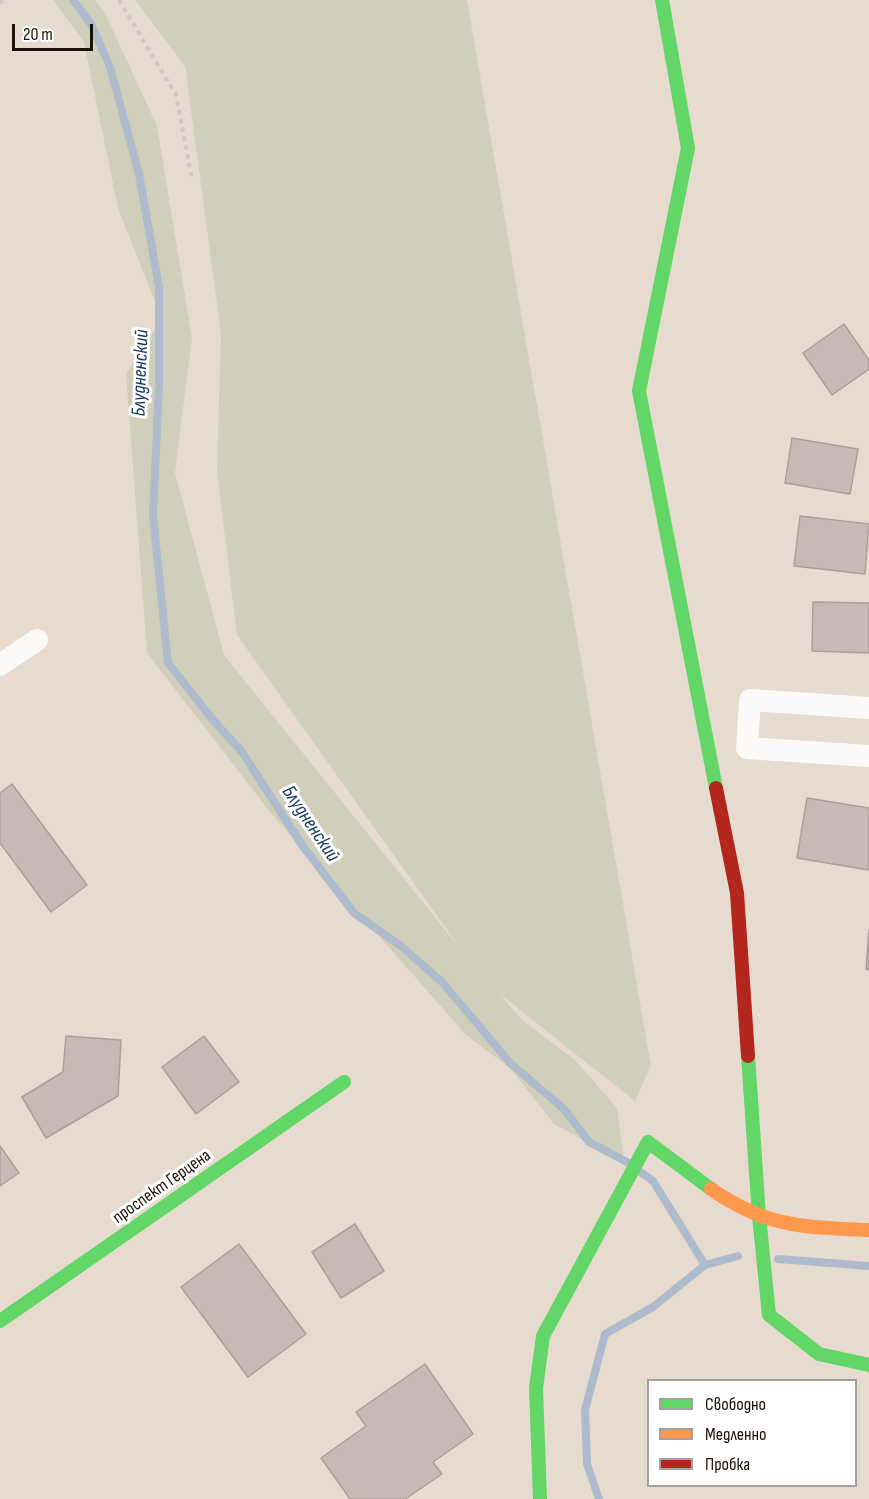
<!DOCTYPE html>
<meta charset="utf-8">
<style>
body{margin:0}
#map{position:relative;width:869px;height:1499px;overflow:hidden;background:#e6dbce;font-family:"Sofia Sans Condensed",sans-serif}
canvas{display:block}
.legend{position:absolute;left:647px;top:1379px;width:210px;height:108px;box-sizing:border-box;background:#fff;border:2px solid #a3a09d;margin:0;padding:8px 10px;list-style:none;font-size:18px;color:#191209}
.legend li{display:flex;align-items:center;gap:12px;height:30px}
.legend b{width:30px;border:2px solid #a3a09d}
.scale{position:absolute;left:12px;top:24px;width:81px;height:27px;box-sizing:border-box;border:3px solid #191209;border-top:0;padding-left:8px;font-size:18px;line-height:21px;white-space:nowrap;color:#191209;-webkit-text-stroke:4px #fff;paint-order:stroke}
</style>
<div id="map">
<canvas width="869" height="1499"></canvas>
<ul class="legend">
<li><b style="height:8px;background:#63d668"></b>Свободно</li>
<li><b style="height:8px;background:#ff974d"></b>Медленно</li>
<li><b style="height:8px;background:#b3261e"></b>Пробка</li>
</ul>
<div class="scale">20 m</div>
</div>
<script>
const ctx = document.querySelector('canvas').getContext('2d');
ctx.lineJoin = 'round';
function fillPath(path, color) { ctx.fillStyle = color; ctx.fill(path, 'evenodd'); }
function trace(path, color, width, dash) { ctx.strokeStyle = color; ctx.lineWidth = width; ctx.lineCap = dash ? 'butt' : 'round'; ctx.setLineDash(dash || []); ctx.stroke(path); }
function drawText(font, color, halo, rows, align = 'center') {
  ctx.font = font + ' "Sofia Sans Condensed",sans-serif'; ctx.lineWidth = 6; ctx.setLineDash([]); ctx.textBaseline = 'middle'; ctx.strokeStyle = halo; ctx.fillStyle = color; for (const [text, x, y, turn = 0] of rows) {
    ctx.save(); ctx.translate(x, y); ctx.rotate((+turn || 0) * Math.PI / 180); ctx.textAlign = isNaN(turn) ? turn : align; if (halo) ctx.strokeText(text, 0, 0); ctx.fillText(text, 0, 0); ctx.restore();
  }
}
const green = new Path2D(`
 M53 0H95L105 13 157 126 192 338 175 473 224 655 463 952 237 635 217 472 221 334 185 66 135 0H467L651 1066 635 1101 500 994 521 1019 575 1060 617 1108 624 1162 554 1124 511 1069 466 1035 270 812 147 653 126 374 162 319 118 208 84 42Z`);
const stream = new Path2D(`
 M73 0 91 24 110 67 139 174 159 287V385L153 516 168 663 213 720 242 752 302 845 354 913 401 946 442 982 511 1064 564 1109 589 1142 629 1163
 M778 1259 869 1266
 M705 1265 738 1256
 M599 1499 587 1464 585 1410 605 1334 653 1307 705 1265 653 1181 639 1171`);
const building = new Path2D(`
 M844 324 869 360V369L832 395 803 353Z
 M792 438 858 449 850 494 785 483Z
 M800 516 869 524 865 574 794 566Z
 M813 602 869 603V653L812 651Z
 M12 784 87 885 51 912 0 843V793Z
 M807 798 869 808V870L797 858Z
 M869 930V970L866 969Z
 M66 1036 121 1040 118 1096 46 1138 22 1097 63 1072Z
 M204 1036 239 1082 196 1114 162 1067Z
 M0 1146 19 1173 0 1186Z
 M355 1224 384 1271 341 1298 312 1252Z
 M239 1244 306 1334 248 1377 181 1287Z
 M425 1364 473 1434 433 1462 442 1474 405 1499H350L321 1458 366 1426 356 1412Z`);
const path = new Path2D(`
 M119 0 176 95 192 179
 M0 3 3 0`);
const street = new Path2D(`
 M0 665 37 640
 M869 708 750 700 747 748 869 756`);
const fast = new Path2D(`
 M662 0 688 148 639 391 716 788
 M748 1056 759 1216 769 1315 819 1354 869 1365
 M0 1321 344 1082
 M540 1499 536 1388 543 1336 648 1142 711 1189`);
const slow = new Path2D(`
 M711 1189C767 1228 804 1227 869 1230`);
const jam = new Path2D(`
 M716 788 737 893 748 1056`);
const streetNames = [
 ["проспект Герцена",162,1187,-35]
];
const waterNames = [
 ["Блудненский",141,373,-88],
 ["Блудненский",310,824,56]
];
fillPath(green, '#d0cfbb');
trace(stream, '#aebbcc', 8);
fillPath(building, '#c6bbb4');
trace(building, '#aba099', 1.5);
trace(path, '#ccc8c5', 4, [4.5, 4.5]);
trace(street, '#fbfaf8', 22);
trace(fast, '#63d668', 14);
trace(slow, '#ff974d', 14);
trace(jam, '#b3261e', 14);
drawText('18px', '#191209', '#fff', streetNames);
drawText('italic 20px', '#14345c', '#fff', waterNames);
</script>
